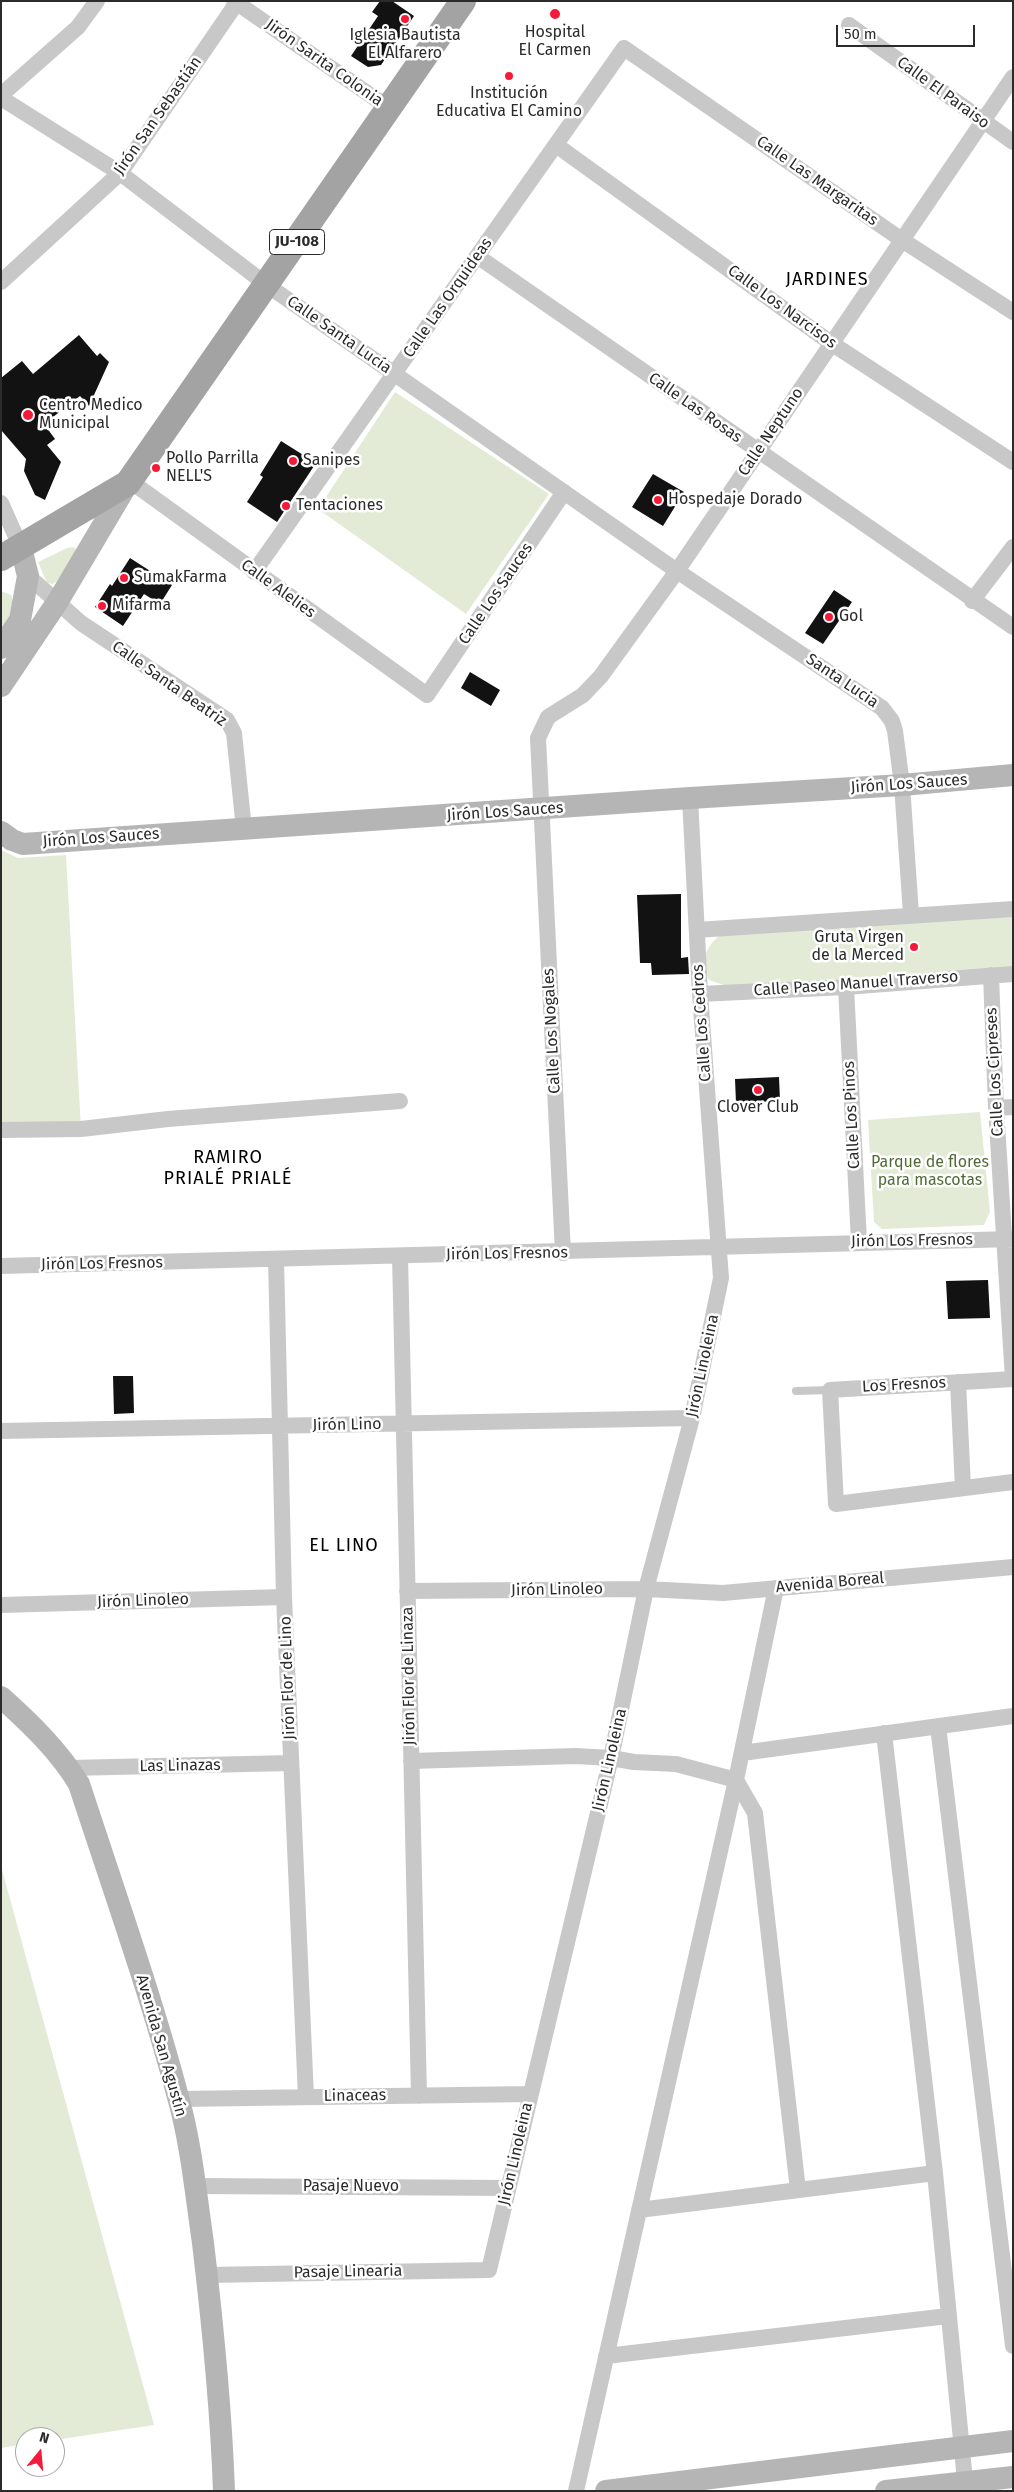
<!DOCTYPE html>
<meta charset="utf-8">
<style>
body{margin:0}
#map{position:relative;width:1014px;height:2492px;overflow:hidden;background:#fff;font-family:"Fira Sans",sans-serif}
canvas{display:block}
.frame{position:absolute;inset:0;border:2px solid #2b2b2b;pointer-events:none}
.north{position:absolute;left:15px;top:2427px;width:50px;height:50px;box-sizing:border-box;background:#fff;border:1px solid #aaa;border-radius:50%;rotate:17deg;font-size:14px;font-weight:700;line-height:20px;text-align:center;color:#2b2b2b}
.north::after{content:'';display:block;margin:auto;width:18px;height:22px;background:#f61a3a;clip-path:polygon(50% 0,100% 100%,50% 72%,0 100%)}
.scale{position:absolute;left:836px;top:25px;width:139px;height:22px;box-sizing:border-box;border:2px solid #2b2b2b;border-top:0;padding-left:6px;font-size:15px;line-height:18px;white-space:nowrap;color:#2b2b2b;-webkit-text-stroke:4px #fff;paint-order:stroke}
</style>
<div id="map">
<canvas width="1014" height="2492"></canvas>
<div class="frame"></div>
<div class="north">N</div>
<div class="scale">50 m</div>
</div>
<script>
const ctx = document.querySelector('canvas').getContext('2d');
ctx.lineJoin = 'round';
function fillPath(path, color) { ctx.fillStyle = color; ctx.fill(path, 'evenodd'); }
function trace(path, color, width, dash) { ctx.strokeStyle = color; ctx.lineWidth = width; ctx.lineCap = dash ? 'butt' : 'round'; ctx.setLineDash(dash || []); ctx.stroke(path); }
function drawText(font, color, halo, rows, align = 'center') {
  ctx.font = font + ' "Fira Sans",sans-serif'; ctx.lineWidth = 5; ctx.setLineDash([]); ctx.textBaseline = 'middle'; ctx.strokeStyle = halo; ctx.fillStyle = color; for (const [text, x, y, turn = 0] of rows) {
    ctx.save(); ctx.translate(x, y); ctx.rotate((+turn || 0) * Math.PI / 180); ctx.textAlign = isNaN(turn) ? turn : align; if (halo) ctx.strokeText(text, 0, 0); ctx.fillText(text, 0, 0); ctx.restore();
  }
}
const green = new Path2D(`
 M395 392 549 494 466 614 318 509Z
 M74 547 77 551 57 581 53 584 47 583 38 562 67 548Z
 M1 591 11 595 17 614 1 637Z
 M1 850 18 858 66 855 81 1129 1 1130Z
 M1013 916V968L726 986 709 980C700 962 705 947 720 935Z
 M980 1112 990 1212 984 1225 882 1229 874 1222 868 1120Z
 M1 1866 154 2425 55 2440V2437H25V2444L1 2448Z`);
const building = new Path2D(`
 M380 1H392L414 16 381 65 368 67 351 56 378 16 372 12Z
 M79 335 97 356 100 353 109 362 89 406 80 396 44 424 55 439 47 445 61 462 45 500 35 495 24 471 26 459 1 430V378L22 361 33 374Z
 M281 441 316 463 277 522 247 502 263 477 260 475Z
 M653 474 684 492 663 526 632 507Z
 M130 558 172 585 160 604 144 594 123 626 95 607 110 584 112 586Z
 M834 590 852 602 823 644 805 633Z
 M470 672 500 690 491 706 461 688Z
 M681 894V958L688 957 689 974 652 975 651 963H640L637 895Z
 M779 1077 780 1101 736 1103 735 1079Z
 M988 1280 990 1318 948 1319 946 1281Z
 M113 1376H133L134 1413 114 1414Z`);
const lane = new Path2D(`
 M796 1391 830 1390`);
const street = new Path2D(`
 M234 1 389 108
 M849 25 1013 142
 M1 95 78 27 97 1
 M1 98 120 173 267 285 677 571 882 708 892 721 895 731 902 785 911 914
 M556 145 831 343 1013 462
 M477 256 1013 627
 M1 282 120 173 238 1
 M130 481 427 695 564 492
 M1 503 21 548
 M254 572 624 48 902 240 1013 312
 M28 576 81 623 227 720 234 733 244 829
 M972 601 1013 547
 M697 930 1013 909
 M991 975 996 1108 1013 1379 830 1390 836 1504 1013 1482
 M846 987 859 1242
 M700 994 846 987 1013 974
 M996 1108 1013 1107
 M1 1130 81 1129 168 1119 400 1101
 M563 1253 538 738 548 717 583 695 601 676 677 571 1013 77
 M400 1256 419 2096
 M276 1259 284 1597 306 2097
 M1 1266 1013 1239
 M958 1382 963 1488
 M1 1431 692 1418
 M407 1591 646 1589 723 1593 1013 1567
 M1 1605 284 1597
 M938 1726 1013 2346
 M884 1733 935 2173 966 2491
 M742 1753 1013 1716
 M411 1761 576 1756 611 1758 634 1762 676 1764 736 1780 755 1813 798 2190
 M69 1768 291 1763
 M179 2099 531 2094
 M194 2186 508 2188
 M639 2210 935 2173
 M207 2275 489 2270 611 1758 646 1589 692 1418 721 1278 700 994 690 798
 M606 2356 948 2316
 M576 2491 736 1780 776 1588`);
const secondary = new Path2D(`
 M1 648 20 620 28 576 21 548
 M1 686 58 601 128 483
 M1 832 12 840 23 844 690 798 902 785 1013 775
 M1 1697C30 1723 59 1751 79 1784 113 1888 150 1992 178 2097 191 2143 196 2195 203 2243 213 2327 221 2406 224 2491
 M606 2491 1013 2441
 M886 2491 1013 2477`);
const primary = new Path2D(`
 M1 558 128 483 463 1`);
const markers = [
 [555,14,6,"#f61a3a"],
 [405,19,5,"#f61a3a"],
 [509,76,5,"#f61a3a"],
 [28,415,6,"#f61a3a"],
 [293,461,5,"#f61a3a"],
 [156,468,5,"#f61a3a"],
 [658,500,5,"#f61a3a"],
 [286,506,5,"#f61a3a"],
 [124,578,5,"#f61a3a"],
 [102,606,5,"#f61a3a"],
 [829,617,5,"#f61a3a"],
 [914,947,5,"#f61a3a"],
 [758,1090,5,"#f61a3a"]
];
const shields = [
 [297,242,55]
];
const shieldNames = [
 ["JU-108",297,242]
];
const poiNames = [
 ["Hospital",555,33,"center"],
 ["El Carmen",555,51,"center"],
 ["Iglesia Bautista",405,36,"center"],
 ["El Alfarero",405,54,"center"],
 ["Institución",509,94,"center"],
 ["Educativa El Camino",509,112,"center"],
 ["Centro Medico",39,406],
 ["Municipal",39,424],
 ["Pollo Parrilla",166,459],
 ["NELL'S",166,477],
 ["Sanipes",303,461],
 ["Hospedaje Dorado",668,500],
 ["Tentaciones",296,506],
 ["SumakFarma",134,578],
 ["Mifarma",112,606],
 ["Gol",839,617],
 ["Gruta Virgen",904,938,"right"],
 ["de la Merced",904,956,"right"],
 ["Clover Club",758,1108,"center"]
];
const streetNames = [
 ["Jirón Sarita Colonia",324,63,35],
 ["Calle El Paraiso",943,93,36],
 ["Jirón San Sebastián",158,116,-55],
 ["Calle Las Margaritas",817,181,35],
 ["Calle Las Orquideas",448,298,-55],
 ["Calle Los Narcisos",782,307,36],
 ["Calle Santa Lucía",339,335,35],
 ["Calle Las Rosas",695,408,35],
 ["Calle Neptuno",771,432,-56],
 ["Calle Alelies",278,589,36],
 ["Calle Los Sauces",496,594,-56],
 ["Santa Lucia",842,681,34],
 ["Calle Santa Beatriz",169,684,35],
 ["Jirón Los Sauces",909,784,-4],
 ["Jirón Los Sauces",505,812,-4],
 ["Jirón Los Sauces",101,838,-4],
 ["Calle Paseo Manuel Traverso",856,984,-4],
 ["Calle Los Cedros",702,1023,-94],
 ["Calle Los Nogales",552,1031,-93],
 ["Calle Los Cipreses",995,1072,-93],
 ["Calle Los Pinos",852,1115,-93],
 ["Jirón Los Fresnos",912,1241,-1],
 ["Jirón Los Fresnos",507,1254,-1],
 ["Jirón Los Fresnos",102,1264,-1],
 ["Jirón Linoleina",703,1366,-78],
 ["Los Fresnos",904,1385,-3],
 ["Jirón Lino",347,1425,-1],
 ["Avenida Boreal",830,1583,-5],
 ["Jirón Linoleo",557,1590,-1],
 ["Jirón Linoleo",143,1601,-2],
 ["Jirón Flor de Linaza",409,1676,-91],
 ["Jirón Flor de Lino",288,1678,-92],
 ["Jirón Linoleina",610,1760,-77],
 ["Las Linazas",180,1766,-1],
 ["Avenida San Agustín",161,2046,74],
 ["Linaceas",355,2096,-1],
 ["Jirón Linoleina",516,2154,-77],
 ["Pasaje Nuevo",351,2187],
 ["Pasaje Linearia",348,2272,-1]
];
const parkNames = [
 ["Parque de flores",930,1163],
 ["para mascotas",930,1181]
];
const neighbourhoodNames = [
 ["JARDINES",827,280],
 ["RAMIRO",228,1158],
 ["PRIALÉ PRIALÉ",228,1179],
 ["EL LINO",344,1546]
];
fillPath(green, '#e3ebd7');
fillPath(building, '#121212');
trace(lane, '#c8c8c8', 8);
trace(street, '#c8c8c8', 16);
trace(secondary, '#b5b5b5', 22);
trace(primary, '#a3a3a3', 26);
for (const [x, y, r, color] of markers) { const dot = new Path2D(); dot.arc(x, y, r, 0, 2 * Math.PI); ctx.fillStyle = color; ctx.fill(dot); trace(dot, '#fff', 2); }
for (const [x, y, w] of shields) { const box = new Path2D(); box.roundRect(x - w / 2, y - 12.5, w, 25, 4); ctx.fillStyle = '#fff'; ctx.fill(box); trace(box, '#2b2b2b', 1); }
drawText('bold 15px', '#2b2b2b', null, shieldNames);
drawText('16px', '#2b2b2b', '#fff', poiNames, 'left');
drawText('16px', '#2b2b2b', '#fff', streetNames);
drawText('16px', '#526b35', '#fff', parkNames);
ctx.letterSpacing = '1px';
drawText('18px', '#000', '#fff', neighbourhoodNames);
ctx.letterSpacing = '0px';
</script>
